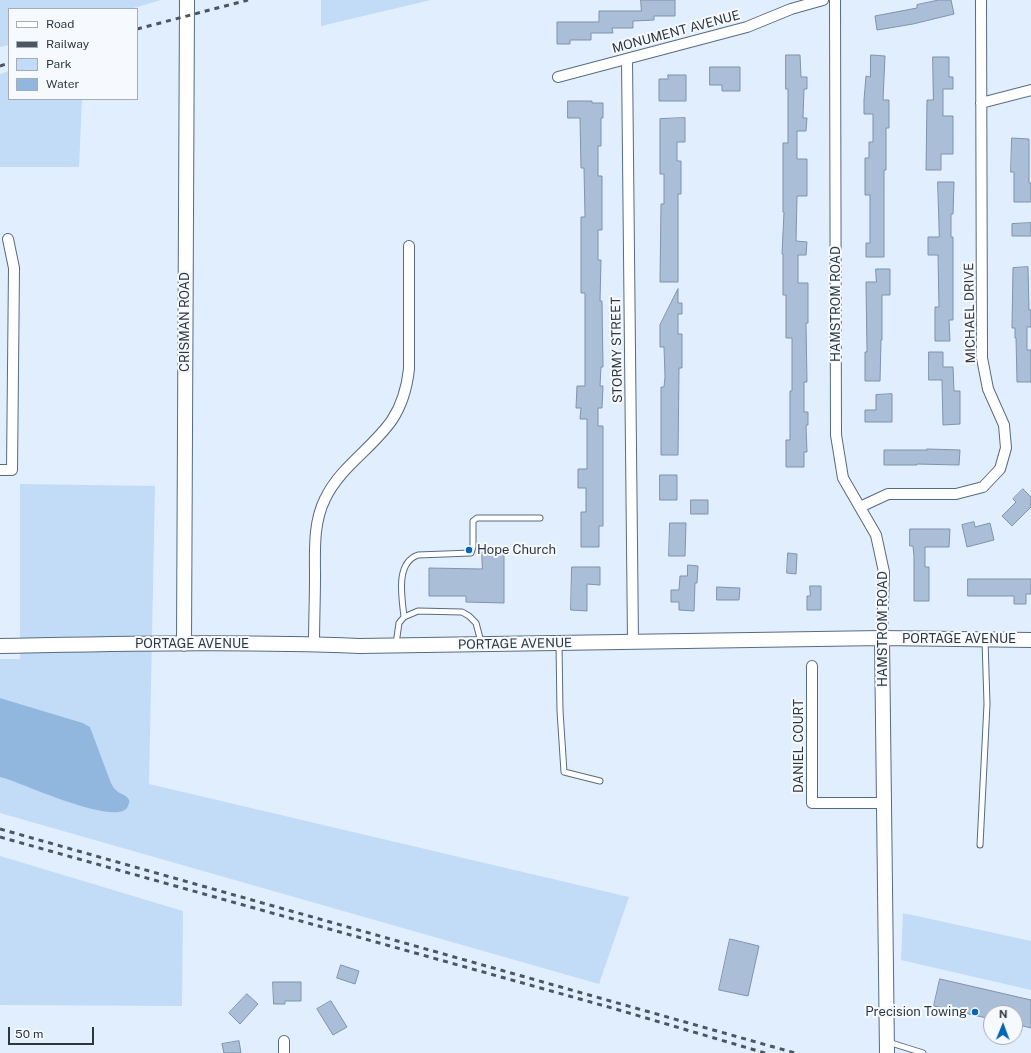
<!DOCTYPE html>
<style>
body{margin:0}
#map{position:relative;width:1031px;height:1053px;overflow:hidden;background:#e1eefd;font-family:"Public Sans",sans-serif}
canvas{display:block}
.legend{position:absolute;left:8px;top:8px;width:130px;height:92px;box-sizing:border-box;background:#f6faff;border:1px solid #a6acb3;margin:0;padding:5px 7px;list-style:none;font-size:12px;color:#2e3740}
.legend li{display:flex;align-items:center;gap:8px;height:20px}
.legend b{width:20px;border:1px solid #a6acb3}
.north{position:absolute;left:983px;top:1005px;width:40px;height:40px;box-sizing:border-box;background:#f6faff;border:1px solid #a6acb3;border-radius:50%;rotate:1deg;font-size:11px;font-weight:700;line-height:16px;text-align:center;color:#2e3740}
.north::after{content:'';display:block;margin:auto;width:14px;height:18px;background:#0665b2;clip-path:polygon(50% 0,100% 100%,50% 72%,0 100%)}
.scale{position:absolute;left:8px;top:1027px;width:86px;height:18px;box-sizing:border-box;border:2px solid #2e3740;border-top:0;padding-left:5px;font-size:12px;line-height:14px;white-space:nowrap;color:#2e3740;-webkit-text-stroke:3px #f6faff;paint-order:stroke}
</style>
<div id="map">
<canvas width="1031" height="1053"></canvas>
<ul class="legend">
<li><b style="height:5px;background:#fff"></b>Road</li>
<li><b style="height:5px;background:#4c5660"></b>Railway</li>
<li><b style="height:11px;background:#c2dbf6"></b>Park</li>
<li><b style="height:11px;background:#92b7df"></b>Water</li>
</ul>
<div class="north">N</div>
<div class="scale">50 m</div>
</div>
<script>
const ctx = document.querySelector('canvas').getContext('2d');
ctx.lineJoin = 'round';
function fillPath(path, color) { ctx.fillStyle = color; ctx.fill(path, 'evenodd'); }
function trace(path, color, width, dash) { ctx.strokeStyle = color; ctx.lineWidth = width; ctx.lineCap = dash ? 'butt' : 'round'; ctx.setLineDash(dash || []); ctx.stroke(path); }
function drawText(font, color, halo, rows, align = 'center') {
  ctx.font = font + ' "Public Sans",sans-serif'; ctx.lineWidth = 4; ctx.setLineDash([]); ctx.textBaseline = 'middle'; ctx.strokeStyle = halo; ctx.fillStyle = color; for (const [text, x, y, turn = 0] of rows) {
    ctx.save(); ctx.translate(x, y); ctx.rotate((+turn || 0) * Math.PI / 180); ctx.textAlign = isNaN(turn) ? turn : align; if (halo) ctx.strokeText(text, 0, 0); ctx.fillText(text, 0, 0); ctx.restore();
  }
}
const green = new Path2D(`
 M0 0H161L130 9H9V45L0 47Z
 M321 0H431L321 26Z
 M9 71V99H82L79 167H0V74Z
 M20 484 155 486 149 784 629 897 599 984 0 813V777L20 783 122 794 116 791 111 783 90 727 83 723 0 698V659H20Z
 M0 856 183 911 182 1006 0 1005Z
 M903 913 1031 941V990L901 960Z`);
const water = new Path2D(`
 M0 698 83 723 90 727 111 783C113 786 114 789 117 791 120 794 127 795 129 800 130 802 128 806 127 808 115 824 37 790 20 784 14 781 7 779 0 777Z`);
const building = new Path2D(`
 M641 0H675V16H654V20L633 21V28H612L613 33H591V40H570V44H557V22H599V11H641Z
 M939 0H951L954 14 913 24 877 30 875 16 917 8V5Z
 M786 55H800L801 77H807V89H804L803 118H807L806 131H797V159H807V196H797L796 241 807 242 806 255H798V283H808V323H806L807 382H804V412H808V425H806L807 452H804V467H786V440H790V391H792V338H786V295H783V254H782L784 212H783V143H788V89H786Z
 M871 55 885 56 883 100H889V128H886V170H884V257H866V243H870V195H865V158H869V142H873V114H864V100L866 76 870 77Z
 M933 57H949V77H953V89H943V116H953V154H941V170H926L927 100H933Z
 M710 67H740V91H722V85H710Z
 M668 75H686V101H659V79H668Z
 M568 101H592V103H603V118H601V146H598V176H602V230H598V260H601L600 301H602L603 367H601L600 386H603L602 408H598V426H603V526H599V547H581V512H586V488H578V469H587V419H580L581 408H576L577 386H585V293H581V217H585L584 168H581L580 118H568Z
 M685 118V142H677V161H681V194H678V282H660L661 204H664V174H660V119Z
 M1012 138 1029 139V183H1031V202H1014V172H1011Z
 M938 182H954L953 214H951V237H953V320H949L950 341H935V307H939L938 255H928V237H939Z
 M1031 223V236H1012V224Z
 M1028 267 1029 310H1031V327H1027V350H1031V382H1017L1016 338H1015V328H1012L1013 268Z
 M876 269H890V295H882V340H881L880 381H865V352H867L866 282H876Z
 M678 289V303H682V314H678V334H682V368H679L678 455H661V387H664L665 377 664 347H660V325Z
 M929 352H943V367H953L954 391H960V424L943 425 942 380H929Z
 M892 394V422H865V410H876V395Z
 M927 449 960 450 959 465 917 464V465H884V450H927Z
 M660 475H677V500H660Z
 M1023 489 1031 497V507L1012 526 1002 516 1016 502 1013 499Z
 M691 500H708V514H691Z
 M974 522 975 527 990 523 994 540 967 547 962 525Z
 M670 523H686L685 556H669Z
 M910 529H950L949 547H925V567H929V601H914V556L913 546H910Z
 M482 552H504V603L466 602V596H429V568L482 569Z
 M788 553 797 554 796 574 787 573Z
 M688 565 698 566 697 583H695L694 611 679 610V602H671V590H679L680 576H687Z
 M572 567H600V585L587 584V611L571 610Z
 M968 579H1031V594H1026V604H1014V596H968Z
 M810 586H821V610H807V596H810Z
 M717 587 740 588 739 600H717Z
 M730 939 759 946 748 996 719 990Z
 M341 965 359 971 355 984 337 978Z
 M940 979 1031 1000V1028L1015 1024V1013H991V1019L934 1006Z
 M273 982H301V1001H285V1004H274Z
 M247 994 258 1004 240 1024 229 1013Z
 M331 1001 347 1027 333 1035 317 1009Z
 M239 1041 241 1053H224L222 1044Z`);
const lane = new Path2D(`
 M404 617C402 597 395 563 418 555L471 553 473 547V521L477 518H540
 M396 644 399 623 404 617 418 611 462 612 469 616 476 623 481 642
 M559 644 560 711 564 772 600 781
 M980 845 987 704 985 640
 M888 1042 923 1053`);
const street = new Path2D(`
 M835 0 836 435 843 478 876 535 884 572 882 638
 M627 59 633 642
 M558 77 747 27 791 9 823 0
 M981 103 1031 90
 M0 470H12L14 268 8 239
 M860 507 888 494H956L983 487 1000 469 1006 448 1004 425 988 389 982 358 981 0
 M314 644C314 622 315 599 315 577 315 551 313 523 325 499 340 467 372 449 392 420 402 405 407 387 409 369V246
 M812 666V803H884
 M284 1053V1041`);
const secondary = new Path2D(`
 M882 638 887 1053
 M184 644 187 0
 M0 646C119 644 239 641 359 646L882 638 1031 640`);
const rail = new Path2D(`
 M137 29 248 0
 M0 66 9 63
 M0 829 795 1053
 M0 837 612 1008 765 1053`);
const markers = [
 [469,550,4,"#0665b2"],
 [975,1012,4,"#0665b2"]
];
const streetNames = [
 ["MONUMENT AVENUE",676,32,-15],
 ["HAMSTROM ROAD",836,304,-90],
 ["MICHAEL DRIVE",970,313,-91],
 ["CRISMAN ROAD",185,322,-90],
 ["STORMY STREET",617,350,-91],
 ["HAMSTROM ROAD",883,629,-90],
 ["PORTAGE AVENUE",959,639],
 ["PORTAGE AVENUE",192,644],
 ["PORTAGE AVENUE",515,644,-1],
 ["DANIEL COURT",799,746,-90]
];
const poiNames = [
 ["Hope Church",477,550],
 ["Precision Towing",967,1012,"right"]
];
fillPath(green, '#c2dbf6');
fillPath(water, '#92b7df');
fillPath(building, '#aabfd7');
trace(building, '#7f93aa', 1);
trace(lane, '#576b80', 7);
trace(street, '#576b80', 12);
trace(secondary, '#576b80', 16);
trace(lane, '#fff', 5);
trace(street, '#fff', 10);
trace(secondary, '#fff', 14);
trace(rail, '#4c5660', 3, [5, 5]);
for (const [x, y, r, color] of markers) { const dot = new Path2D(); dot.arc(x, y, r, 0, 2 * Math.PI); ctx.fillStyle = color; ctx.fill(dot); trace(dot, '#f6faff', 1.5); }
drawText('13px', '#2e3740', '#f6faff', streetNames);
drawText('13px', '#2e3740', '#f6faff', poiNames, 'left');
</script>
